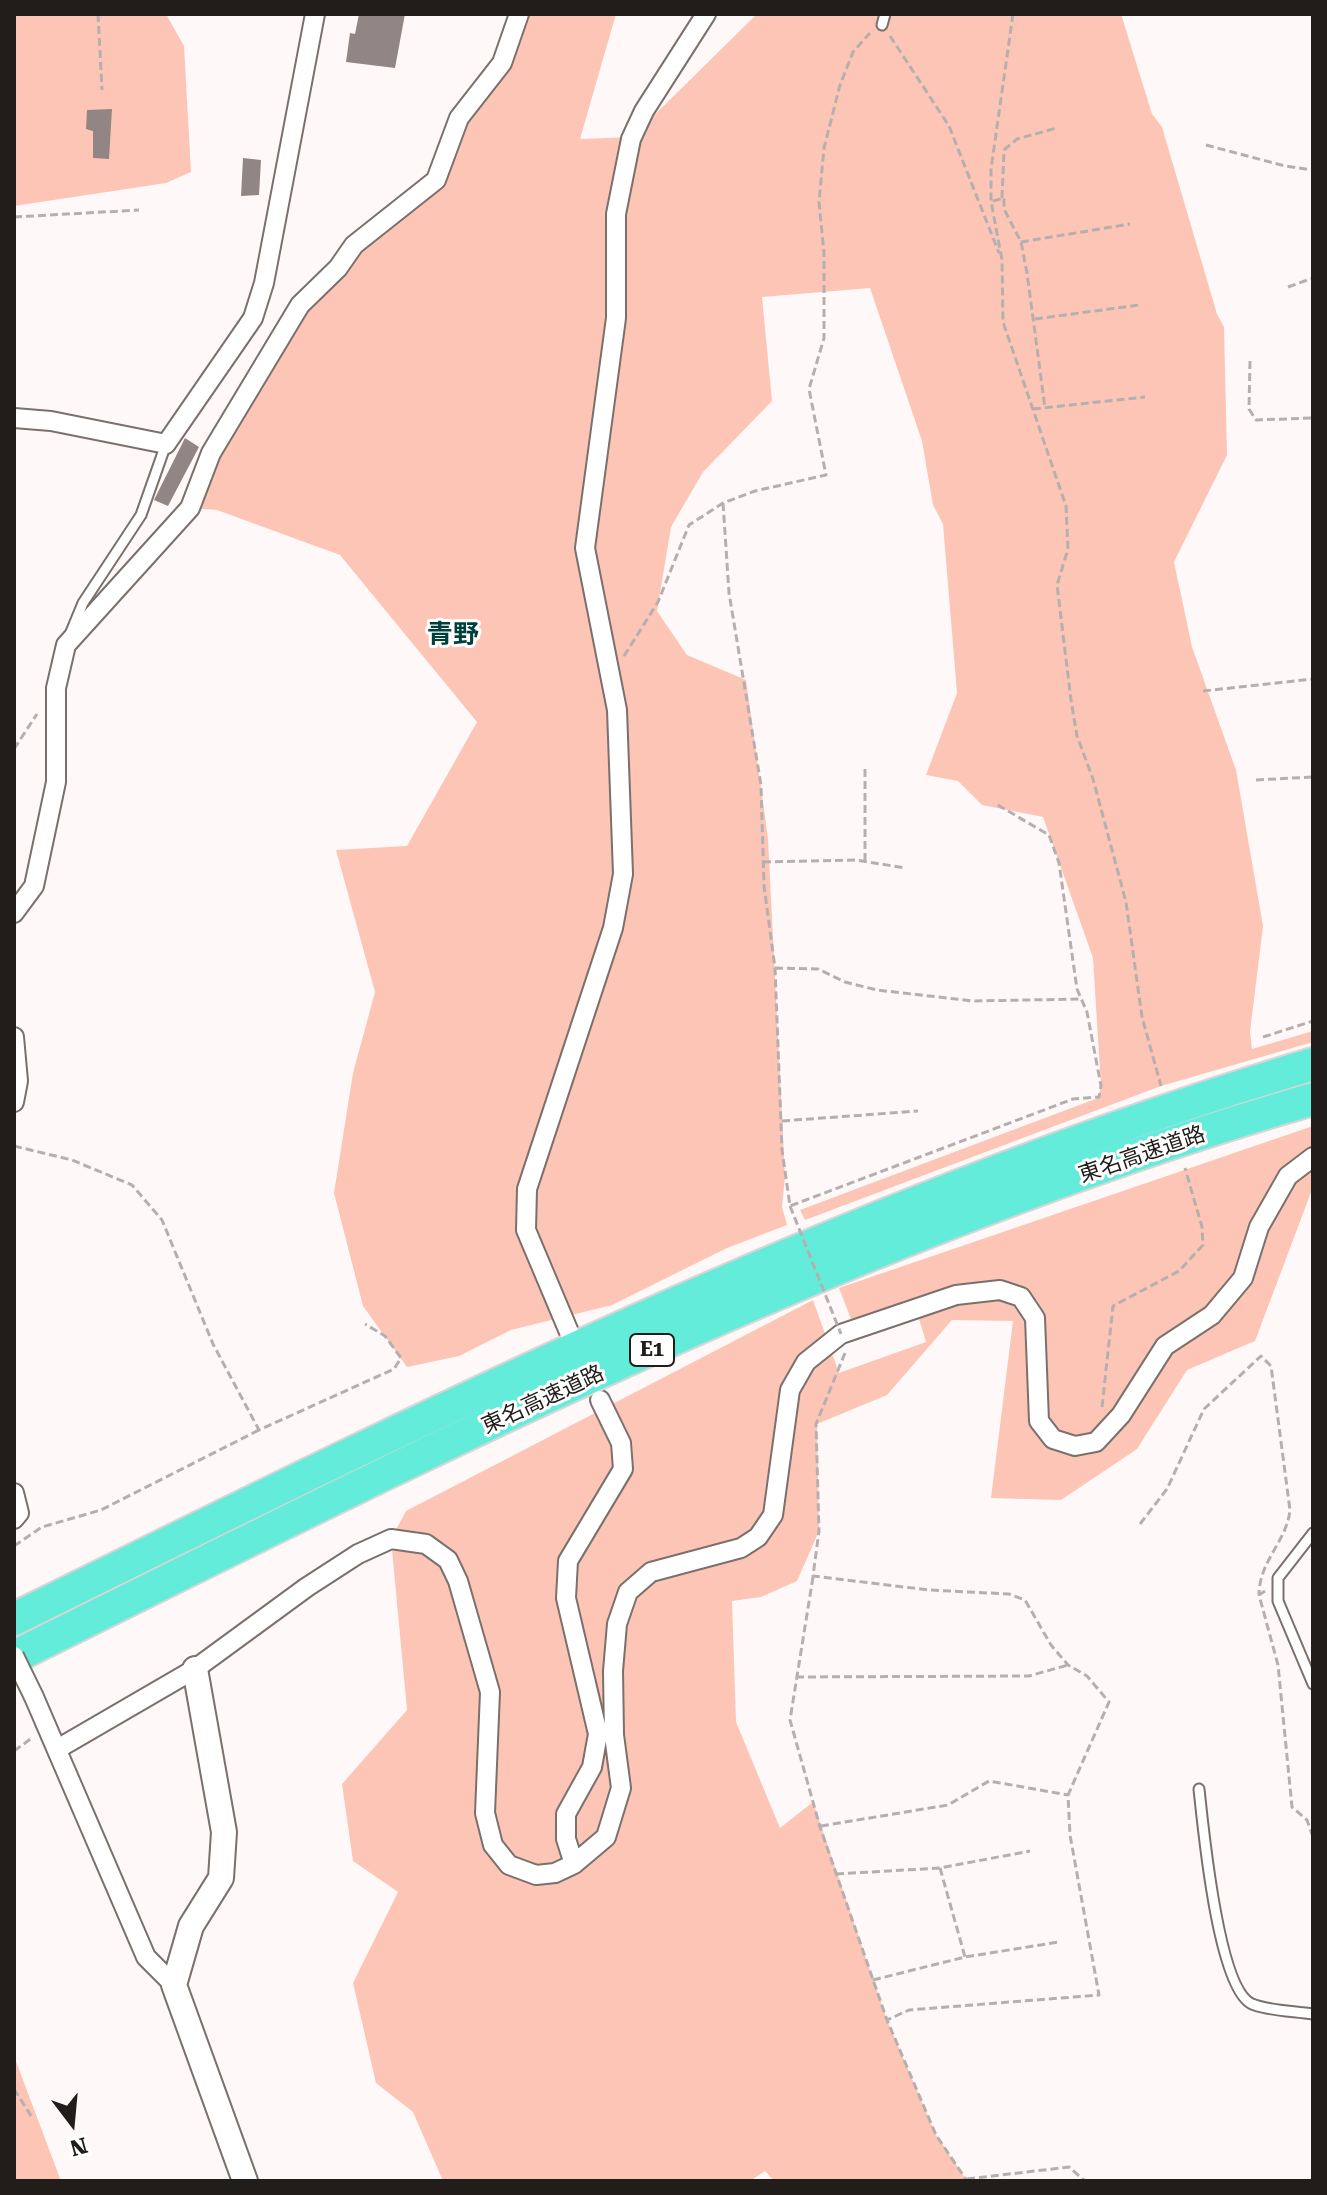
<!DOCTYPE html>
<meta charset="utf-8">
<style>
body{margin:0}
#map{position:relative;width:1327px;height:2195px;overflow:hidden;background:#fef9f8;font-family:"Roboto Serif",serif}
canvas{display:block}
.frame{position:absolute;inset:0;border:16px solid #211d1b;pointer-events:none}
.north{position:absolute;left:32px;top:2083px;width:80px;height:80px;-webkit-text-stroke:6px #fff;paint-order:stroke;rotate:164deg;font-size:22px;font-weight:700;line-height:32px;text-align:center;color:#211d1b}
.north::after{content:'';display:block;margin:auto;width:28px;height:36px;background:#211d1b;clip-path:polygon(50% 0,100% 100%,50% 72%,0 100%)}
</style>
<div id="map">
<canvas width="1327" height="2195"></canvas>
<div class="frame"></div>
<div class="north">N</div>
</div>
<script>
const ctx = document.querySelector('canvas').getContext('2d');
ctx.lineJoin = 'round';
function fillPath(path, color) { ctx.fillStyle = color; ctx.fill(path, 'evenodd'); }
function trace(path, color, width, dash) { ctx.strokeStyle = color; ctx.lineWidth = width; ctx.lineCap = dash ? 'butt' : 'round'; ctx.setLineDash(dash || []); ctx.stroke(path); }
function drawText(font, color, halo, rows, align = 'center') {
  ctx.font = font + ' "Roboto Serif","Noto Sans JP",serif'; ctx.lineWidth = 6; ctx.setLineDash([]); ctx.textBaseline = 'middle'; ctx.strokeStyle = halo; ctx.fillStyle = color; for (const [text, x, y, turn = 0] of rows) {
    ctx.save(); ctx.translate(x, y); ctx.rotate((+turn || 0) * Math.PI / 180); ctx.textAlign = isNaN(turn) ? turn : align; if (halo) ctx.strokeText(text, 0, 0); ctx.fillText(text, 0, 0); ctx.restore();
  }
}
const green = new Path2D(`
 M14 14H166L184 46 191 172 166 183 14 206Z
 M520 14H616L580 139 632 137 757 14H1121L1152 114 1162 127 1217 314 1224 327 1227 455 1174 562 1192 647 1236 770 1263 926 1250 1032 1252 1049 1313 1031V1042L1161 1086 805 1220 800 1210 1098 1098 1101 1086 1093 958 1043 817 982 805 958 781 926 775 957 693 943 524 933 505 922 441 870 288 762 297 772 401 703 472 671 527 657 611 687 655 746 680 768 838 785 1177 782 1207 787 1225 727 1248 612 1305 511 1330 459 1356 407 1367 363 1306 334 1193 353 1073 375 992 336 850 407 846 477 722 340 555 217 510 190 508 285 318 436 180 459 119 502 63Z
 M1313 1126V1187L1255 1341 1187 1370 1137 1449 1061 1500 991 1498 1013 1321 952 1320 887 1395 817 1424 819 1531 797 1581 761 1597 732 1601 736 1722 780 1828 813 1802 887 2020 936 2135 967 2181H774L765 2171 750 2181H443L413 2112 376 2083 353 1983 398 1892 353 1861 342 1784 407 1710 391 1539 406 1511 813 1300 839 1373 926 1342 913 1299 851 1319 839 1288Z
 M14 2056 61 2181H14Z`);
const building = new Path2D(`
 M359 14H405L395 68 346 62 350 33 355 34Z
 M112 109 109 159 93 158V131L86 129 87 110Z
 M243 158 261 160 259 195 241 196Z
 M185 438 199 447 168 506 154 500Z`);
const path = new Path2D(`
 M98 14 102 90
 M1013 14 991 169V201L1002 260 1003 322 1066 506 1068 549 1057 585 1071 700 1077 736 1093 779 1126 902 1142 1017 1161 1086
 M890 36 949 126 999 253
 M1206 145 1285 166 1313 170
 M1002 198 1004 150 1017 139 1057 128
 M993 201 1004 198V209L1021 242 1027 273 1045 408
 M14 217 139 210
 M1021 242 1130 224
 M1288 287 1313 278
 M1035 319 1139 305
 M1250 361 1249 409 1256 420 1313 418
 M1033 409 1145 397
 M723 503 729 593 761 785 764 886 775 968 782 1150 790 1206 1073 1099 1099 1097 1101 1086 1087 1012 1077 989 1059 863 1049 835 996 804
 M624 656 658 602 689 525 723 503 755 491 826 475 809 389 824 338V253L819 202 824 148 840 85 853 52 870 33
 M1203 691 1313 679
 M14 749 37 714
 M865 769V861
 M1256 780 1313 777
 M763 862 856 860 905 868
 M775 968 818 969 845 982 877 990 973 1001 1081 999
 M1263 1037 1313 1021
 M782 1121 918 1111
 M14 1146 72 1160 132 1185 162 1220 213 1344 259 1430 394 1369 401 1358 385 1336 365 1324
 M845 1353 816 1424 819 1531 813 1576 929 1590 1009 1594 1025 1600 1051 1645 1068 1665 1087 1676 1109 1702 1068 1795 1070 1835 1099 1995 909 2010 887 2020
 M1102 1407 1113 1306 1179 1271 1203 1245 1202 1227 1185 1168
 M1140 1524 1167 1489 1204 1409 1261 1356 1271 1366 1290 1510C1287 1541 1259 1561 1259 1595
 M14 1546 42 1527 101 1510 259 1430
 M813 1577 790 1720 820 1827 887 2020 936 2135 967 2181
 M1265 1591 1259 1595 1278 1665 1292 1807 1307 1820 1313 1837
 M796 1677 1029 1676 1068 1665
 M14 1751 32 1738
 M821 1826 948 1805 989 1781 1068 1795
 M940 1868 965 1957
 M836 1874 940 1868 1030 1851
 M873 1980 965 1957 1059 1942
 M14 2089 33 2119
 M967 2179 1069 2167 1085 2181`);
const lane = new Path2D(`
 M882 25 885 14
 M71 632 83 603 141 515 166 444
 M1313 1533 1278 1578V1601L1313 1684
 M1199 1789C1203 1826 1218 1989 1252 2004 1269 2011 1294 2011 1313 2014`);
const street = new Path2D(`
 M14 418 51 421 166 444 253 318 264 283 315 14
 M14 913 34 886 56 782V688L66 645 190 508 211 453 300 305 338 268 354 245 436 180 459 118 502 63 519 14
 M14 1037 18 1081 14 1102
 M569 1332 526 1230 527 1189 613 928 623 874 617 710 585 548 616 318V214L631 139 644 111 706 14
 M14 1493 19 1513 14 1519
 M34 1697 146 1957 174 1985
 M59 1748 195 1669 307 1587 358 1554 391 1539 426 1544 448 1560 458 1581 490 1692 485 1813 493 1845 509 1865 536 1875 555 1873 574 1864 606 1837 621 1788 614 1735 613 1671 617 1624 628 1592 651 1572 741 1548 758 1537 773 1515 790 1390 806 1362 841 1334 956 1295 1000 1290 1021 1297 1035 1318 1039 1421 1053 1439 1075 1446 1096 1442 1121 1415 1165 1346 1212 1315 1243 1278 1259 1227 1288 1176 1313 1157
 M574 1864 566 1839V1814L592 1767 598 1734 566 1598 568 1561 623 1469 621 1443 600 1400`);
const secondary = new Path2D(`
 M195 1669 224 1832 221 1878 191 1926 174 1985 245 2181`);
const highway = new Path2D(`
 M14 1619C437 1410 860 1199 1313 1064
 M14 1657C435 1448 860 1230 1313 1099`);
const pathBridge = new Path2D(`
 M790 1206 841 1334`);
const streetBridge = new Path2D(`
 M14 1656 34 1697`);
const shields = [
 [652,1350,44]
];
const shieldNames = [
 ["E1",652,1350]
];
const streetNames = [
 ["東名高速道路",1142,1155,-19],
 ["東名高速道路",543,1400,-25]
];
const quarterNames = [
 ["青野",453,635]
];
fillPath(green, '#fdc5b5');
fillPath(building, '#918683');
trace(lane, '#7a706c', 13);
trace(street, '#7a706c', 22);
trace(secondary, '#7a706c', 28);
trace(highway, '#d7d6d6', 36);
trace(path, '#b5b0af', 3, [8, 4]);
trace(lane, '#fff', 9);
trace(street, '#fff', 18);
trace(secondary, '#fff', 24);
trace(highway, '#64ecdb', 32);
trace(streetBridge, '#7a706c', 22, []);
trace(pathBridge, '#b5b0af', 3, [8, 4]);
trace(streetBridge, '#fff', 18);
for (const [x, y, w] of shields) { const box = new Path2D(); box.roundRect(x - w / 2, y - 16, w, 32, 6); ctx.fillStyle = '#fff'; ctx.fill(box); trace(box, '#211d1b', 2); }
drawText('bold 20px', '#211d1b', null, shieldNames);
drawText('22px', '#211d1b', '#fff', streetNames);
drawText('bold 26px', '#00403a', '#fff', quarterNames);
</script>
